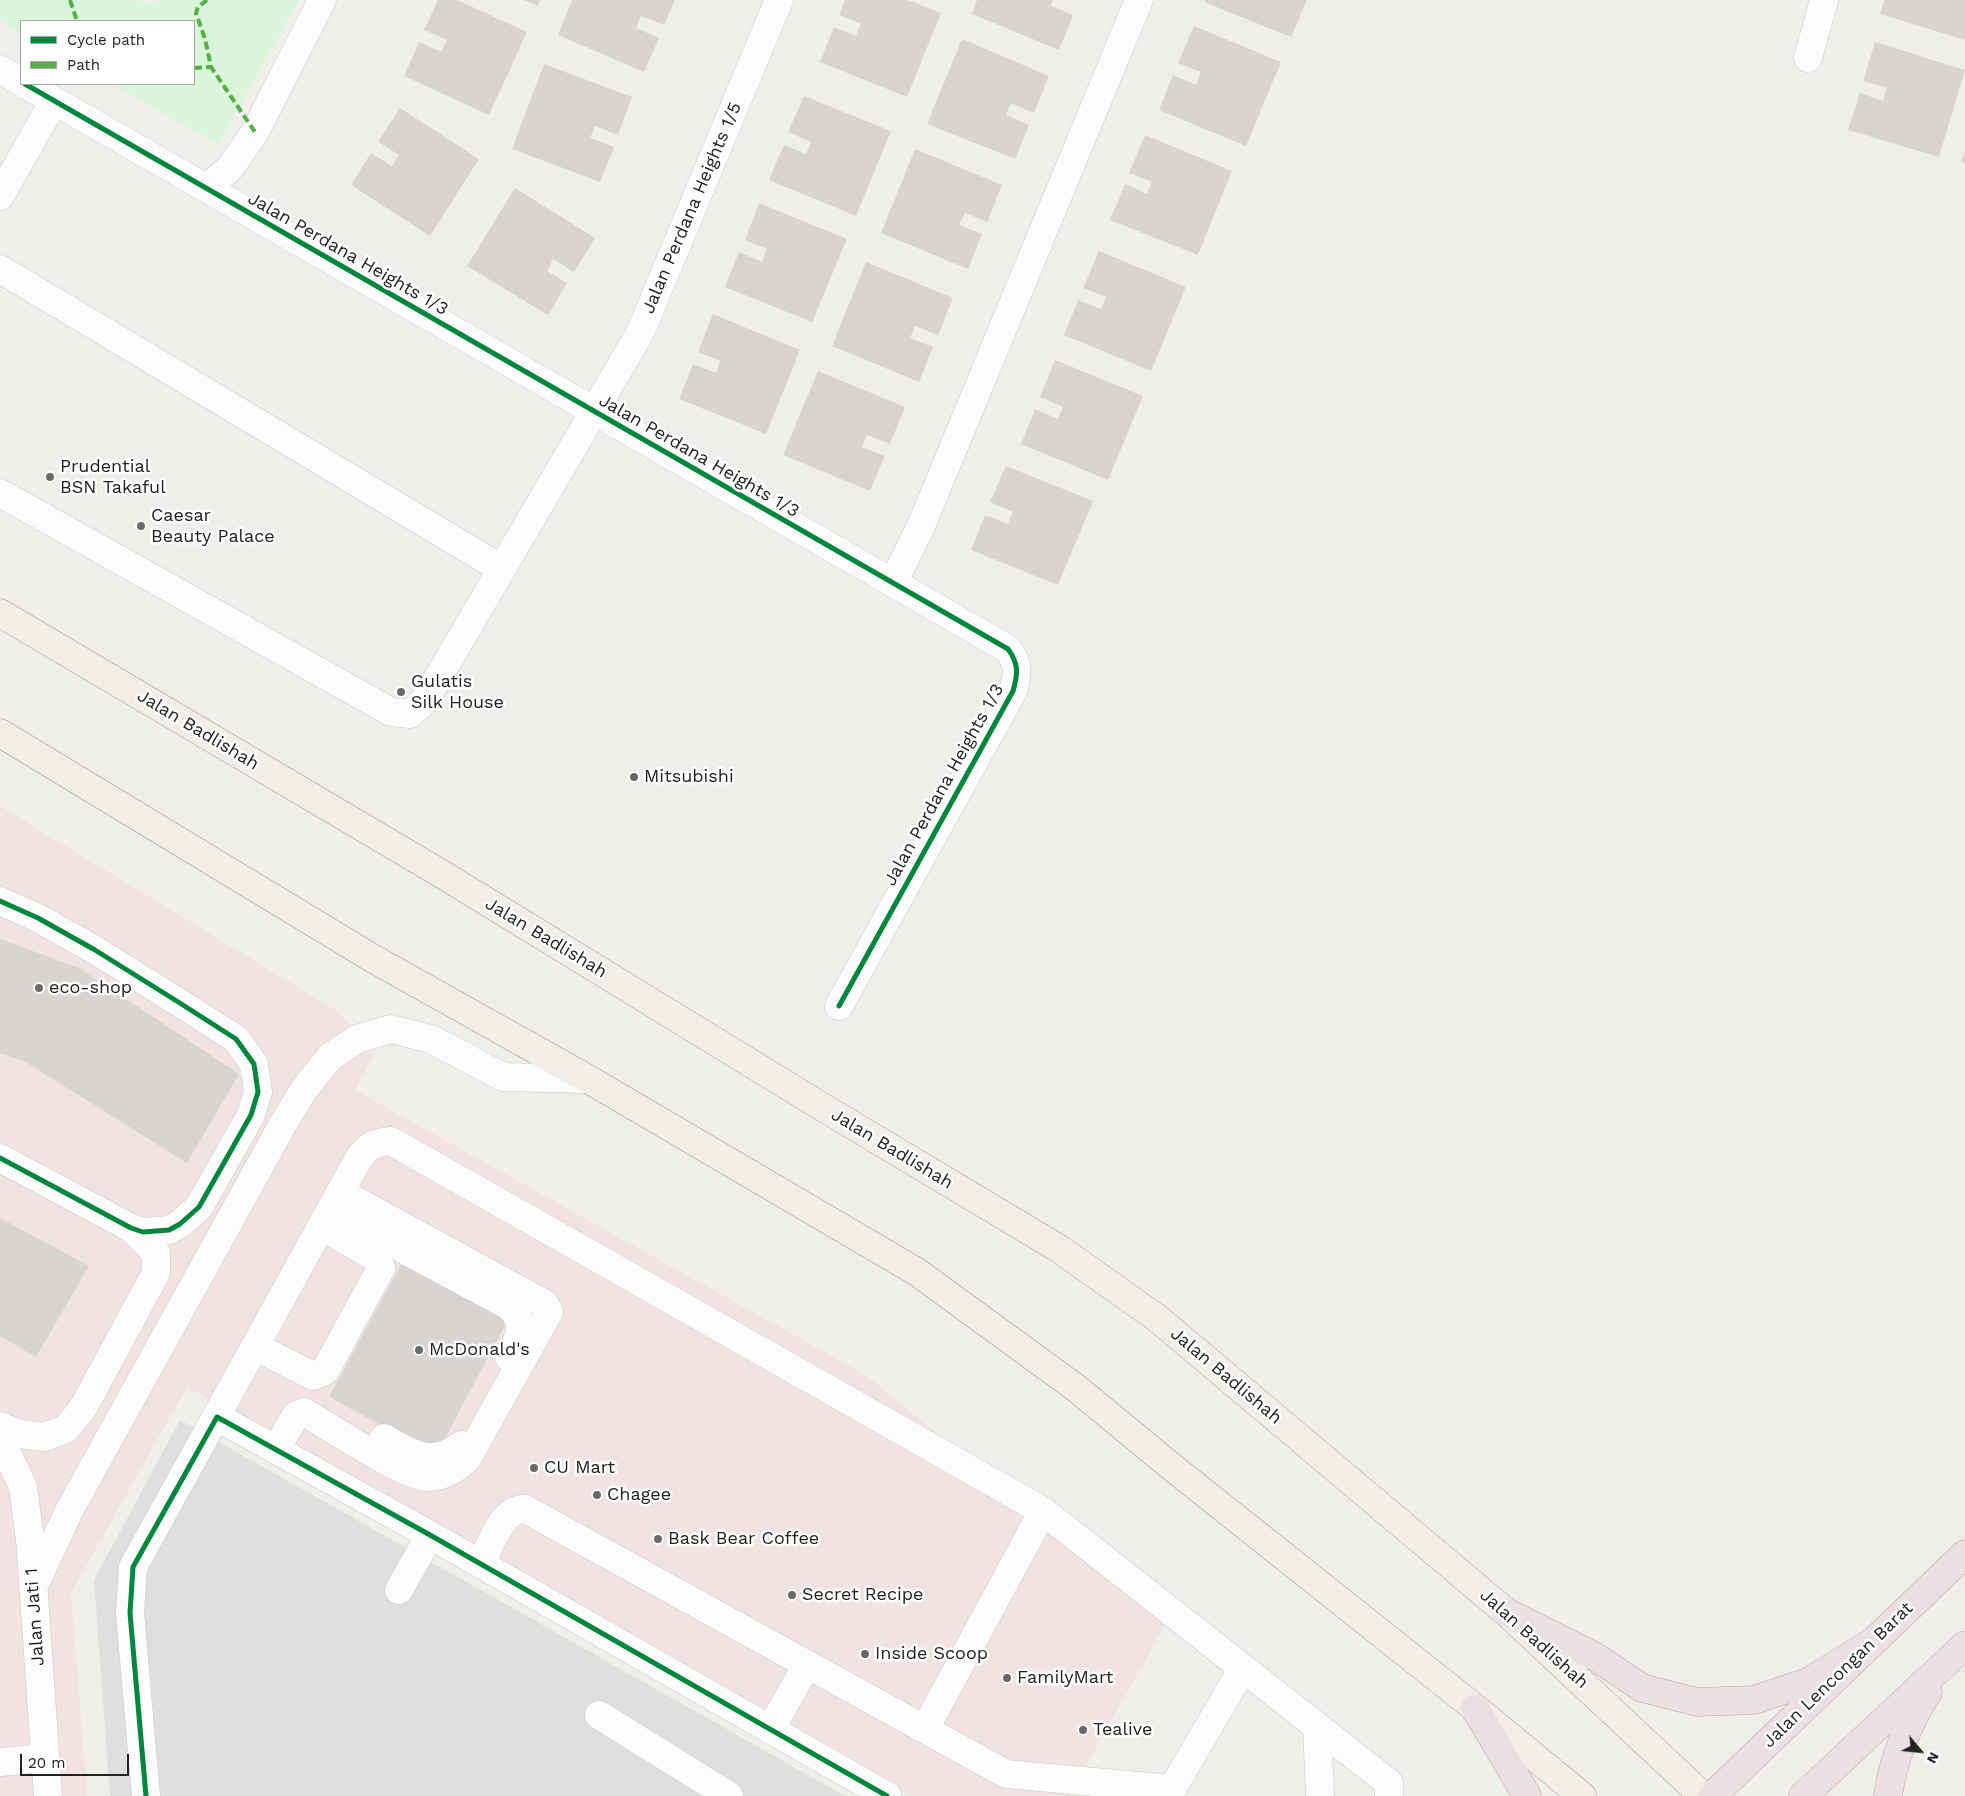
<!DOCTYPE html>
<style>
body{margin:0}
#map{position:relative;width:1965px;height:1796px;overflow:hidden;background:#f0eeeb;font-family:"Work Sans",sans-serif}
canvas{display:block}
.legend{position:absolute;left:20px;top:20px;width:175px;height:65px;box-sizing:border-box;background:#fff;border:1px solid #a7a7a7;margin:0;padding:6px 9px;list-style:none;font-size:15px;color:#222}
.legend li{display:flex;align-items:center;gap:10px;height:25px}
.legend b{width:25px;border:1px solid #a7a7a7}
.north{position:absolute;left:1895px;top:1726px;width:50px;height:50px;-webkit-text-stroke:4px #fff;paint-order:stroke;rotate:118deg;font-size:14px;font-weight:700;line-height:20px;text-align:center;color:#222}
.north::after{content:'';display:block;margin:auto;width:18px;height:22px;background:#222;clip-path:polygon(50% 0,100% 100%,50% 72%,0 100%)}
.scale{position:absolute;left:20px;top:1754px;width:109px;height:22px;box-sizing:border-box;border:2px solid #222;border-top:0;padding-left:6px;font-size:15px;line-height:18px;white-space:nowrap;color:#222;-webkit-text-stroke:4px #fff;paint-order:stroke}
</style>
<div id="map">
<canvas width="1965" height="1796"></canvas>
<ul class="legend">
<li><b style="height:6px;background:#00873e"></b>Cycle path</li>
<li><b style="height:6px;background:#55b145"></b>Path</li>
</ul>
<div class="north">N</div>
<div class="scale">20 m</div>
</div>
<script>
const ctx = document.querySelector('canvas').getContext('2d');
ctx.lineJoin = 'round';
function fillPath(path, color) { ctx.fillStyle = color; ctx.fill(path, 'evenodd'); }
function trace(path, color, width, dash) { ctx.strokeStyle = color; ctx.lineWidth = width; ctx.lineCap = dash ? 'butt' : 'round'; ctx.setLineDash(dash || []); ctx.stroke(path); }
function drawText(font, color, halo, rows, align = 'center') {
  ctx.font = font + ' "Work Sans",sans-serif'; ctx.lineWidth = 5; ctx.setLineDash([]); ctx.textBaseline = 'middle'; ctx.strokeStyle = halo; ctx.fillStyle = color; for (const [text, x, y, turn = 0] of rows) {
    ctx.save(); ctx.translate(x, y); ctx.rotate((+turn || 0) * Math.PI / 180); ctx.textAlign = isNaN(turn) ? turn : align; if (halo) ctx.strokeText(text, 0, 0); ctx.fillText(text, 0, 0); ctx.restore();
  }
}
const commercial = new Path2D(`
 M0 806 339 1012 373 1057 355 1090 864 1374 1168 1620 1069 1796H910L187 1387 71 1593 87 1796H0Z`);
const park = new Path2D(`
 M0 0H138L146 3 164 0H299L219 145 111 84H194V21H21V33L0 21Z`);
const parking = new Path2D(`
 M180 1420 845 1796H110L94 1580Z`);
const building = new Path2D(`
 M438 0H457L527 32 489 115 404 76 419 42 441 52 447 40 424 30Z
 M524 0H540L538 6Z
 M572 0H675L664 25 641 16 636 28 659 38 644 72 558 35Z
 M845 0H908L941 13 907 97 820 62 834 27 856 36 861 24 839 15Z
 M977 0H1053L1051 6 1073 15 1059 50 972 14Z
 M1205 0H1307L1291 37 1204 2Z
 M1884 0H1965V40L1880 14Z
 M1194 26 1281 62 1246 146 1159 110 1173 75 1196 85 1201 72 1178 63Z
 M962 39 1049 76 1034 113 1011 103 1006 115 1029 125 1015 159 927 124Z
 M1875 42 1965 70 1939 157 1848 130 1860 93 1883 101 1887 88 1863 81Z
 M544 64 632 97 618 135 595 126 590 138 614 147 600 182 512 149Z
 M804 96 891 131 856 216 769 180 784 145 806 154 811 142 788 132Z
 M400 108 479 159 430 236 351 185 371 153 392 166 399 155 378 142Z
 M1145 135 1232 171 1198 255 1110 220 1125 184 1147 194 1152 182 1129 173Z
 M915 149 1002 185 987 222 965 213 959 225 982 234 968 269 881 233Z
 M1965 151V164L1961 162Z
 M515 188 595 238 574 272 553 259 547 271 567 283 548 315 467 266Z
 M759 203 847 239 812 322 725 287 739 252 762 262 767 249 745 240Z
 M1099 251 1186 287 1151 371 1064 335 1078 300 1101 309 1106 297 1083 288Z
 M866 262 953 298 938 335 915 326 910 338 933 347 919 382 832 346Z
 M713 314 800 350 766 434 679 399 693 364 716 373 720 361 698 352Z
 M1055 360 1143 396 1108 480 1021 444 1035 409 1058 419 1063 407 1040 397Z
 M818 371 905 407 890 444 867 435 862 447 885 456 870 491 783 455Z
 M1006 466 1093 501 1058 585 971 550 985 515 1008 524 1013 512 990 502Z
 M0 939 79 968 239 1074 187 1163 24 1061 0 1053Z
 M0 1218 89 1266 36 1357 0 1336Z
 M402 1263 508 1320 436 1455 329 1397Z`);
const minor = new Path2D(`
 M1808 58 1824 0
 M0 69 21 82
 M25 84 1008 649C1019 664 1018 674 1013 691L839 1006
 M207 188 230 168 255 132 322 0
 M0 196 54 101
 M0 269 502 569
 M0 493 391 712 410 714 425 700 640 333 779 0
 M893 583 921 526 1139 0
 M0 901 38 918 95 950 183 1005 236 1039 254 1064 258 1092 251 1115 199 1207 180 1224 169 1230 143 1232 131 1228 0 1158
 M330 1210 509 1306C527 1323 520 1337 509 1357
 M256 1347 313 1376 325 1371 381 1268 375 1257 321 1226
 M217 1417 430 1535 887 1796
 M0 1426 21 1434 44 1437 66 1429 83 1408 156 1273V1253L131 1228
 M384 1438C413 1454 431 1468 461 1445
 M0 1444 6 1451 23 1487 30 1539 48 1796
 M276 1449 296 1415 304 1412C326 1425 406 1477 426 1477 443 1478 455 1469 467 1459L549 1312 545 1304 340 1192
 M481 1564C490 1546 502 1507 525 1509L1006 1774 1172 1789 1243 1668
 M33 1588 69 1511 283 1124 305 1088 330 1057 357 1039 391 1029 431 1039 503 1077 588 1079
 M399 1590 430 1535
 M599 1715 729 1796
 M1317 1726 1320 1796
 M925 1729 1043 1511
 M770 1730 807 1665
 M0 1762 44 1758
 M146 1796 130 1613 133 1567 359 1158C368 1146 375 1142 391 1141L1043 1511 1389 1783V1796`);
const major = new Path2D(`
 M0 613 440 873 829 1111 1058 1248 1157 1318 1506 1612 1703 1796
 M0 733 372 958 588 1079 917 1272 1076 1388 1173 1468 1475 1708 1582 1796`);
const highway = new Path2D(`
 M1506 1612 1596 1657 1642 1688 1697 1702 1754 1700 1808 1682 1871 1643
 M1475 1708 1527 1796
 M1712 1796 1965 1554
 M1803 1796 1965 1645
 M1888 1796C1893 1758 1908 1724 1928 1692`);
const quiet = new Path2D(`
 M70 0 77 21
 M207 0 198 7 196 13 205 39 211 67 255 132
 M194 68 211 67`);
const cycleway = new Path2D(`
 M25 84 1008 649C1019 664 1018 674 1013 691L839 1006
 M0 901 38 918 95 950 183 1005 236 1039 254 1064 258 1092 251 1115 199 1207 180 1224 169 1230 143 1232 131 1228 0 1158
 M146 1796 130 1613 133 1567 217 1417 430 1535 887 1796`);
const markers = [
 [50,477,5,"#6a6968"],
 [141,526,5,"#6a6968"],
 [401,692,5,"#6a6968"],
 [634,777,5,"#6a6968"],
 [39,988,5,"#6a6968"],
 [419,1350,5,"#6a6968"],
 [534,1468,5,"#6a6968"],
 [597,1495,5,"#6a6968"],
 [658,1539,5,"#6a6968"],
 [792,1595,5,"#6a6968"],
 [865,1654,5,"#6a6968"],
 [1007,1678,5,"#6a6968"],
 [1083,1730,5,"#6a6968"]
];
const streetNames = [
 ["Jalan Perdana Heights 1/5",692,208,-67],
 ["Jalan Perdana Heights 1/3",348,254,30],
 ["Jalan Perdana Heights 1/3",699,456,30],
 ["Jalan Badlishah",198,730,31],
 ["Jalan Perdana Heights 1/3",944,785,-61],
 ["Jalan Badlishah",546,938,31],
 ["Jalan Badlishah",892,1149,31],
 ["Jalan Badlishah",1226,1376,40],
 ["Jalan Jati 1",35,1617,-94],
 ["Jalan Badlishah",1534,1639,42],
 ["Jalan Lencongan Barat",1838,1675,-44]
];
const poiNames = [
 ["Prudential",60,467],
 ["BSN Takaful",60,488],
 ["Caesar",151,516],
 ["Beauty Palace",151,537],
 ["Gulatis",411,682],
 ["Silk House",411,703],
 ["Mitsubishi",644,777],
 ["eco-shop",49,988],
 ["McDonald's",429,1350],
 ["CU Mart",544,1468],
 ["Chagee",607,1495],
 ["Bask Bear Coffee",668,1539],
 ["Secret Recipe",802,1595],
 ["Inside Scoop",875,1654],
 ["FamilyMart",1017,1678],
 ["Tealive",1093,1730]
];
fillPath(commercial, '#f1e3e1');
fillPath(park, '#daf5da');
fillPath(parking, '#e0dfde');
fillPath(building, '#d7d4d2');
trace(minor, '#c9c8c7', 29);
trace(major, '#a79c86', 29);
trace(highway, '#c5a2ac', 29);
trace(minor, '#fdfcfc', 28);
trace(major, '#f3ede7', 28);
trace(highway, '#ece0e2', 28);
trace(quiet, '#55b145', 4, [8, 4]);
trace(cycleway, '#00873e', 5);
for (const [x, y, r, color] of markers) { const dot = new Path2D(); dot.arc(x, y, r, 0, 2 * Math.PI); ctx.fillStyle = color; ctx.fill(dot); trace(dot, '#fff', 2); }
drawText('18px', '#222', '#fff', streetNames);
drawText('18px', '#222', '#fff', poiNames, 'left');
</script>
